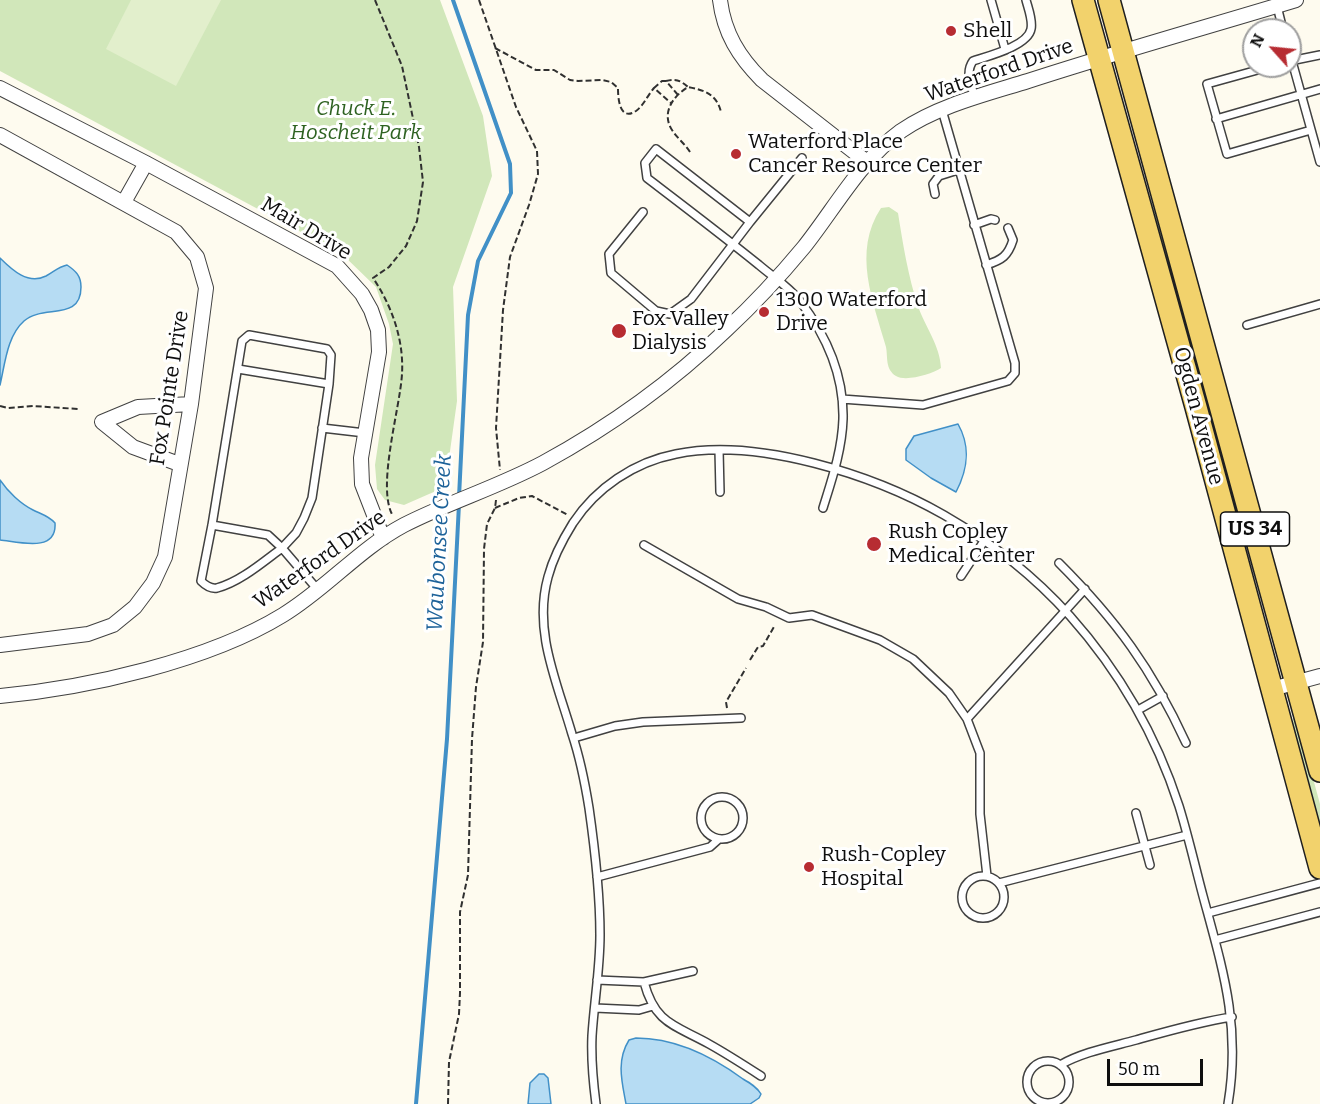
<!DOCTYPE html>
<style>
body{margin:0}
#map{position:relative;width:1320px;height:1104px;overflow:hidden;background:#fefbef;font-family:Bitter,serif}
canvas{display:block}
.north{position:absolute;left:1242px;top:18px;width:60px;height:60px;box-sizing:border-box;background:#fff;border:2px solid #9f9f9f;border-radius:50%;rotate:297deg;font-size:16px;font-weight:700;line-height:24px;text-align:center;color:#0e0e0e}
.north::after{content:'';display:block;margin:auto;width:21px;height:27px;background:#b72c32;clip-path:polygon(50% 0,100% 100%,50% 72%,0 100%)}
.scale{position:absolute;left:1107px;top:1059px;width:96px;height:27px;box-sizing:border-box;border:3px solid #0e0e0e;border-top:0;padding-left:8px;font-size:18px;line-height:21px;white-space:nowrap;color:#0e0e0e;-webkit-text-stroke:4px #fff;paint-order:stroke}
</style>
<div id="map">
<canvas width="1320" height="1104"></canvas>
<div class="north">N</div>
<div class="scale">50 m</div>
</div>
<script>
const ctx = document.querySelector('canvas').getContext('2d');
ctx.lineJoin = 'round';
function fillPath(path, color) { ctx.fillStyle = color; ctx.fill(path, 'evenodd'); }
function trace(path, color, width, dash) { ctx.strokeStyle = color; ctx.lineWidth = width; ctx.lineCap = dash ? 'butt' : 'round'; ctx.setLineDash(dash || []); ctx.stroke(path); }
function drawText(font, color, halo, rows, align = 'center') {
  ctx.font = font + ' Bitter,serif'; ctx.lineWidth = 6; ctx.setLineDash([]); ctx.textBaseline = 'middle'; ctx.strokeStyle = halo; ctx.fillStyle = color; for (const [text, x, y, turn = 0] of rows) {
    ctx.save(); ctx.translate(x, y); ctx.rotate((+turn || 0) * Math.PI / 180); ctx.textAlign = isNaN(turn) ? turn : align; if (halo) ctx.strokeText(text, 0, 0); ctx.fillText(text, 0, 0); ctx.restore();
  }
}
const green = new Path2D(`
 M0 0H440L483 116 492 176 453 287 457 401 445 487 404 505 385 500 377 489 375 465 393 344 389 324 376 287 342 254 0 71Z
 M1142 173 1181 291 1247 538 1202 401Z
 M889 207 898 213C903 244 908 276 918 306 925 327 940 345 941 368 932 374 906 382 896 376 885 369 888 357 886 347 873 301 852 252 881 208Z
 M1294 714 1296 716 1320 804V838C1315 817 1288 728 1294 714Z`);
const pitch = new Path2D(`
 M131 0H221L176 86 106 49Z`);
const water = new Path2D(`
 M0 258C12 270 28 285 46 276 55 271 58 267 67 265 76 271 81 276 81 287 81 322 43 304 24 321 7 336 5 364 0 385Z
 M958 424C971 447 968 469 956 492L931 478 906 460V449L914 436Z
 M0 480C8 492 21 504 33 510 41 514 49 516 55 523 57 553 19 542 0 540Z
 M636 1038C675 1038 713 1057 743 1079 750 1083 757 1087 761 1094L759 1098 750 1104H626C622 1082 616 1061 629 1040Z
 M539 1074H544L548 1078 551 1104H528L530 1083Z`);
const stream = new Path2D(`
 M453 0 510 164 511 193 478 261 468 315 459 497
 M416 1104 447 739 459 504`);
const path = new Path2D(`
 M375 0 402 66 419 147 423 182 417 221 406 246 389 267 373 278C392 306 404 340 402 374 400 409 376 488 393 516
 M479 0 516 107 537 151 538 174 529 205 510 257 503 310 496 428 500 470
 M495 48 536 70H554L570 80 578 81 602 80 611 82 618 88C618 97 619 122 636 111 643 106 648 95 654 88
 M666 81H662L654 88 671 103
 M678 95 666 81C676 78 681 81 688 87
 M690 152C685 144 677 138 672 130 661 113 673 96 688 87 705 90 717 95 721 112
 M0 406 8 408 33 406 78 409
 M495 508 519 498 532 496 568 515
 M750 660 758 647 763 646 775 625
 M727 708 726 702 746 668
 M448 1104 449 1062 459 1014 460 993V912L468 875 472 739 476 687 483 642 484 549 487 524 495 508 496 500`);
const lane = new Path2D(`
 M991 0 1005 49
 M1277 6 1283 30
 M1290 54 1320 162
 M1290 61 1320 55
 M1272 66 1207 84 1227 154 1311 130
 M975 98C971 85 965 72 973 61 988 56 1028 46 1031 29 1033 20 1028 8 1026 0
 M1216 119 1320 89
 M802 158 750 222 656 149 645 163 647 178C685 207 722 235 759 265 773 277 789 287 800 301 826 335 844 376 843 419 842 450 832 479 823 508
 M935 194 933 184 939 176 958 170
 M643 212 609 254 611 273 656 311 670 314 691 299 750 222
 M974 225 991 219 995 220
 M986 265C1002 260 1008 256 1013 240L1008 228
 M1247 325 1320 304
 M238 369 329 384
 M842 399 923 405 1008 381 1015 373V363L942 110
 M322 428 365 433
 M719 450 720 492
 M212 525 268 535 282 548 296 533 304 518 312 498 329 384 331 355 327 349 249 335 242 341 212 525 201 581C205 585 211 589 217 588 240 582 263 562 282 548L318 590
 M644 545 738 599 766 607 789 618 812 615 880 640 913 659 949 693 967 719 980 753V814L987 876
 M1059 563C1116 620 1152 669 1186 743
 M961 576 984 541
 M1138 710 1163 696
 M967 719 1085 589
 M574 738 615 726 643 722 741 718
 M701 818a21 21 0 1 1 42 0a21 21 0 1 1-42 0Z
 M1136 813 1150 865
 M962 897a21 21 0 1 1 42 0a21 21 0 1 1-42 0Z
 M597 877 710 847 719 839
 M999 883 1187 835
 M1208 913 1320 883
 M1215 940 1320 912
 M597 980 644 982C655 1024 675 1025 709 1044 727 1054 744 1065 761 1076
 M644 982 693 971
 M595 1008 639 1010 653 1006
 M1027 1082a21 21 0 1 1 42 0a21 21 0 1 1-42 0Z
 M1060 1065C1083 1052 1110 1047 1136 1040 1168 1031 1199 1022 1232 1017
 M596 1104C593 1081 591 1059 592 1036 594 1003 600 969 600 935 600 893 595 850 589 808 585 783 580 758 572 734 557 682 533 631 548 577 553 558 563 539 573 523 596 488 634 462 676 454 757 437 874 475 944 515 991 542 1034 576 1070 616 1119 671 1156 735 1179 806 1188 835 1195 866 1203 896 1223 970 1241 1026 1228 1104`);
const street = new Path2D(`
 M720 0C724 33 739 57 762 80L867 162
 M0 88 146 163 337 266 362 294 371 310 378 330 379 352 361 458 362 484 383 538
 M0 135 176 232 197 257 206 288 191 404 165 557 153 583 135 607 113 625 88 634 0 645
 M124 202 146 163
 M179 464 133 447 102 422 138 407 191 404
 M1272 689 1320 676
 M0 696C87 688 208 661 283 615 326 589 359 549 404 525 449 502 498 487 543 463 609 427 672 382 726 330 754 304 780 276 804 247 835 208 860 161 901 131 937 106 986 94 1028 81 1117 52 1207 27 1296 0`);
const primary = new Path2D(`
 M1083 0 1196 407 1320 868
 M1109 0 1320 771`);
const markers = [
 [951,31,6,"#b72c32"],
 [736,154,6,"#b72c32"],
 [764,312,6,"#b72c32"],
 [619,331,8,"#b72c32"],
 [874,544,8,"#b72c32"],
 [809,867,6,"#b72c32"]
];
const shields = [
 [1255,529,69]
];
const shieldNames = [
 ["US 34",1255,529]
];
const poiNames = [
 ["Shell",963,31],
 ["Waterford Place",748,142],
 ["Cancer Resource Center",748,166],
 ["1300 Waterford",776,300],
 ["Drive",776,324],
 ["Fox Valley",632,319],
 ["Dialysis",632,343],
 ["Rush Copley",888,532],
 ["Medical Center",888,556],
 ["Rush-Copley",821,855],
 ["Hospital",821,879]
];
const streetNames = [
 ["Waterford Drive",999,71,-19],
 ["Mair Drive",306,229,31],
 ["Fox Pointe Drive",170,388,-81],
 ["Ogden Avenue",1198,416,75],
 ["Waterford Drive",320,560,-35]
];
const parkNames = [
 ["Chuck E.",356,109],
 ["Hoscheit Park",356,133]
];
const waterNames = [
 ["Waubonsee Creek",440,543,-87]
];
fillPath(green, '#d1e7ba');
fillPath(pitch, '#e2efcc');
fillPath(water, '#b6dcf3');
trace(water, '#4190c7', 1.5);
trace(stream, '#4190c7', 4);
trace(lane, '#414141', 10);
trace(street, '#414141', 16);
trace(primary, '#1f1f1f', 24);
trace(path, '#303030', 2, [6, 3]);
trace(lane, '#fff', 7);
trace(street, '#fff', 14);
trace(primary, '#f2d26c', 21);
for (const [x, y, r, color] of markers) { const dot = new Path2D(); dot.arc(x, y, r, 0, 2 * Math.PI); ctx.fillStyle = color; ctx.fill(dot); trace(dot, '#fff', 2); }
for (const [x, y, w] of shields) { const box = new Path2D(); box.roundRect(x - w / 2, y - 17, w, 34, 4.5); ctx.fillStyle = '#fff'; ctx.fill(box); trace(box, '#0e0e0e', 1.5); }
drawText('bold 20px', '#0e0e0e', null, shieldNames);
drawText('21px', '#0e0e0e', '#fff', poiNames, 'left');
drawText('21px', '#0e0e0e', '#fff', streetNames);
drawText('italic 21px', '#2e6221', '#fff', parkNames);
drawText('italic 22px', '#1d6299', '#fff', waterNames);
</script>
